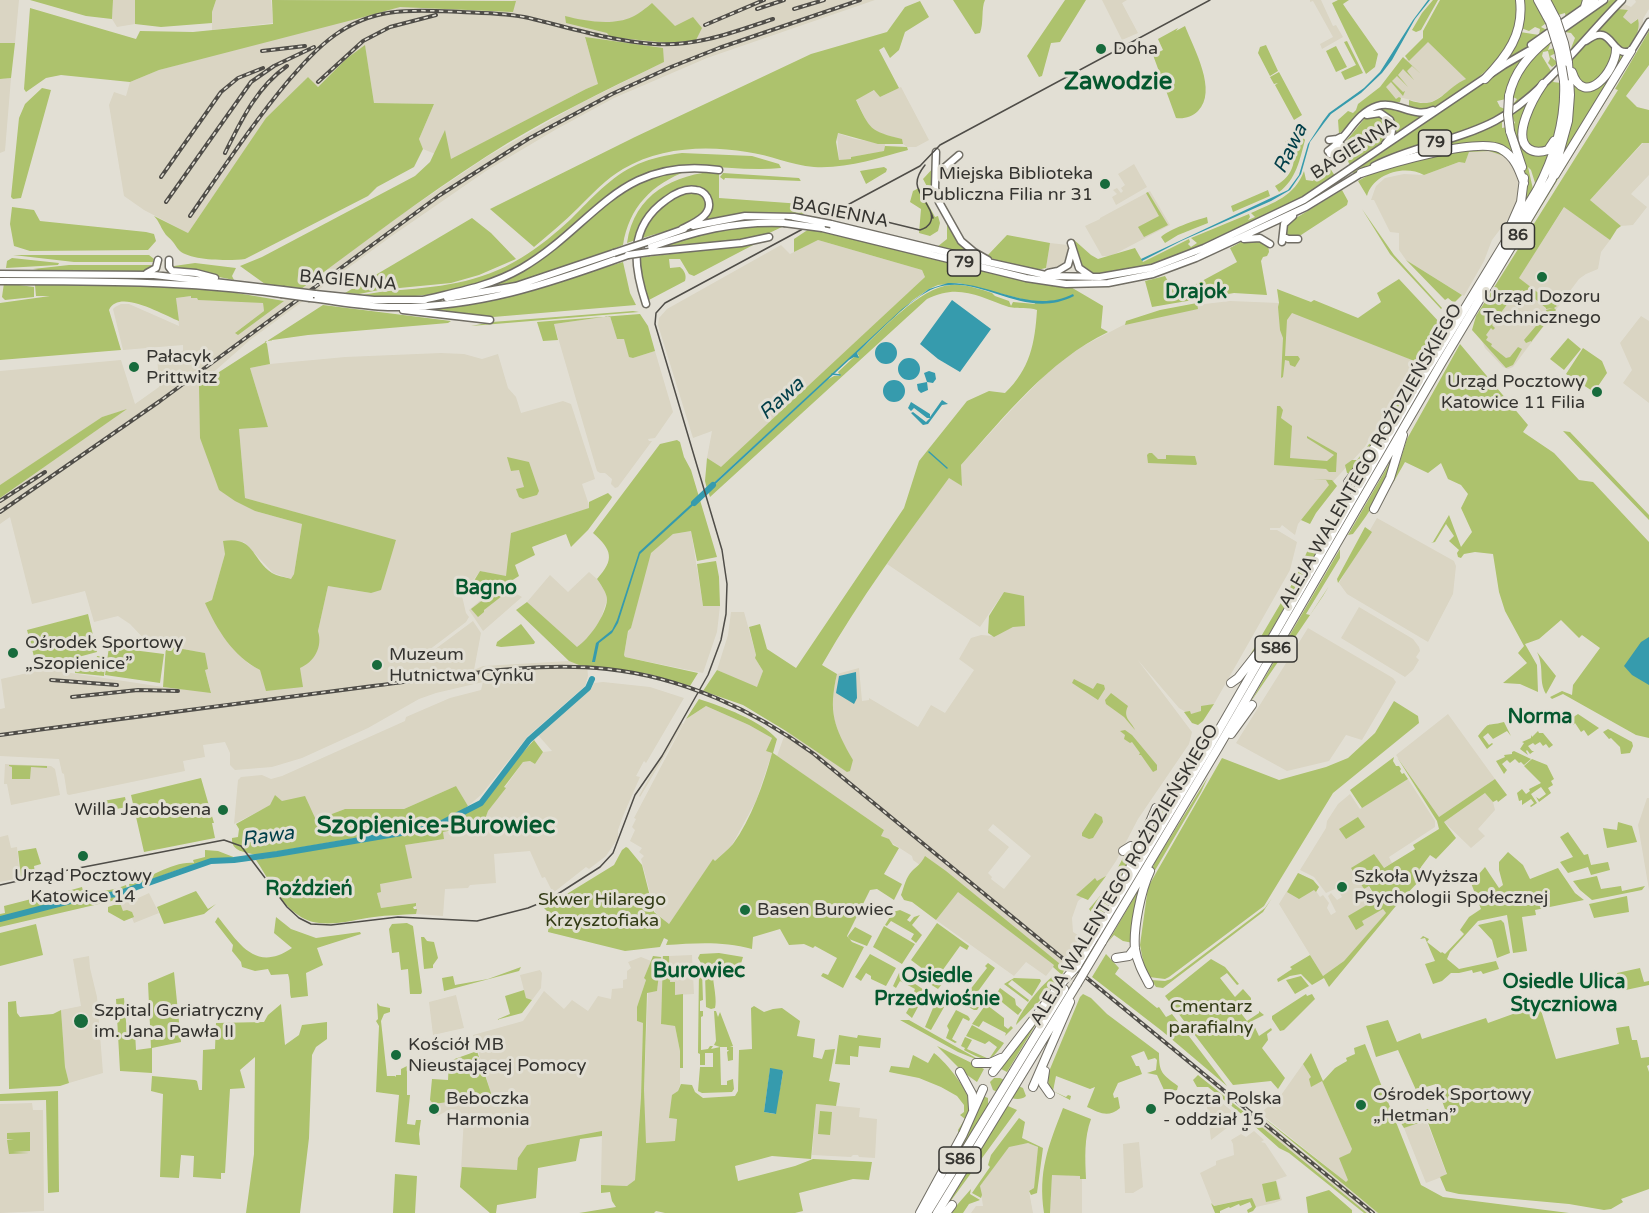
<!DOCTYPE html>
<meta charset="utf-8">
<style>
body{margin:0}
canvas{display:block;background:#e2dfd4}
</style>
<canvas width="1649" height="1213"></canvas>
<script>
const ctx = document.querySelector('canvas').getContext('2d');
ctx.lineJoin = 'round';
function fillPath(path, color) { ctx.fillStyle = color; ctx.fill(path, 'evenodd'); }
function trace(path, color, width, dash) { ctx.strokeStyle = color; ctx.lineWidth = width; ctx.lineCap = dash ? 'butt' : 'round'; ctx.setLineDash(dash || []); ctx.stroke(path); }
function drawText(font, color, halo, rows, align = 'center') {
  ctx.font = font + ' "Varela Round",sans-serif'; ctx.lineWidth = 6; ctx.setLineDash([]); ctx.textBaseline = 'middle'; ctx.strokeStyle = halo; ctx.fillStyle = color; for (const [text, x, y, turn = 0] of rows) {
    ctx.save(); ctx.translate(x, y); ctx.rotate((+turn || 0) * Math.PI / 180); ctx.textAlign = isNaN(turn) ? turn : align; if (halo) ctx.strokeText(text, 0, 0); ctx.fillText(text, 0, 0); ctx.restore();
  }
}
const built = new Path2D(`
 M0 0H19L15 43H0Z
 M113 0H135V24L117 27 112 19Z
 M216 0H271L273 23 212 30V12Z
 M512 0H875L707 58 614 98 555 130 486 171 389 238 250 340 199 385 219 490 255 511 302 524 294 574 291 579 273 573 244 542 225 554 212 600 206 602 239 655 249 664 260 670 300 667 319 636 318 631 328 586 371 593 396 541 245 498 239 429 268 427 250 368 270 364 345 357 441 353 464 354 482 359 498 354 508 388 516 397 521 413 563 401 571 404 593 472 595 479 582 484 590 508 511 533 507 577 480 571 462 596 466 613 469 617 466 622 429 650H434L473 621 481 633 474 670 483 666 569 661 587 665 588 676 585 686 528 736 481 795 468 806 456 786 404 809H345L316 820 282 801 275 795 271 805 234 824 238 780 241 777 262 775 271 779 282 776 405 721 406 717 450 698 481 690 483 682 436 693 419 699 368 728 302 758 272 767 235 770 230 765V753L225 742 203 745 205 757 183 761 185 771 69 795 67 794 64 774 62 773 59 759 0 756V709L5 708 1 679 45 669 163 687 211 692 205 670V653L148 643 130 624 118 616 94 622 85 591 32 604 10 517 0 524V498L125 410 102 417 0 485V371L121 360 135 404 159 387 157 353 183 351V345L123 350 113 309 115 307 121 304H129L179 326 176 298 191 296 197 298 198 300 263 302 264 311 236 332 237 334 405 212 488 156 579 104 664 62 647 53 585 38 599 84 586 89 450 160 423 149 419 139 434 104 374 103 365 46 346 59 317 87 308 77 267 118 188 233 144 210 124 196 109 105 114 92 126 96 130 82 159 70 391 7 515 1Z
 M1102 0H1127L1122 3 1138 33 1122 40Z
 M1310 0H1321L1333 26 1336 25 1343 37 1322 49 1320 44 1333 37 1313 1 1310 2Z
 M1635 0H1649V9L1643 19V27L1639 31 1637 19 1631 24 1623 17 1628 10H1615L1622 3 1631 7 1636 2Z
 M1428 36 1466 79 1437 99 1427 104 1399 97 1397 100 1382 85Z
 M11 78 5 151 0 153V79Z
 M901 87 929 140 916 147H907L903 144 901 139 882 134 869 127 856 99 875 90 880 97Z
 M837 133 855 139 885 144V151L851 157V159L839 160Z
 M1643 143H1649V175L1631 194 1647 207 1633 225 1621 226 1590 200Z
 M1475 151H1491L1501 154 1509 160 1517 174 1519 191 1514 211 1492 240 1484 261 1464 296 1406 260 1399 250V233L1390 232 1374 200H1371L1376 186 1385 178 1404 174 1424 175 1459 162 1465 163 1469 152Z
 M1134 164 1147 187 1116 205 1112 197 1117 194 1113 190 1117 188 1121 193 1123 191 1121 188 1125 185 1118 174Z
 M1150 191 1170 225 1111 256H1102L1085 226 1100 219V218Z
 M1565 206 1610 240 1601 252 1598 269 1586 274 1579 279 1513 367 1508 369 1503 367 1485 348 1481 339 1509 302 1518 279Z
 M818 240 922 270 925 277 721 468 707 458 712 431 693 438 658 325 659 318 667 309 781 245 790 254Z
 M1050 243 1068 245 1067 258 1058 268H1046Z
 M1230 301 1279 303 1417 362 1364 448 1328 487 1298 524 1295 535 1282 525 1280 528H1270V530H1277L1297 542 1290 570 1214 704 1204 706V709L1194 717 1179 708 1137 659 1192 732 1189 744 1138 819 1116 861 1102 882 1078 901 1072 918 1073 932 1078 935 1077 944 1065 968 1054 966 1046 976 1026 962 1014 976 936 920 957 892 913 860 912 856 881 836 884 830 777 756 786 731 848 772 853 760 841 740 834 719 832 696 837 674 859 668 862 701 869 700V698L918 727 931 705 945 713 974 670 959 659 971 638 981 635 994 636 1013 627 1004 592 980 627 887 564 897 548 949 478 962 485 961 465 1014 407 1054 366 1083 346 1131 321 1179 307ZM993 824 1031 856 1004 889 991 879 992 877 988 873 1009 847 988 830Z
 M610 316 617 339H624L633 358 655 351 673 412 655 438 648 439 649 441H652L618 487 615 488 611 484 612 479 605 473H600L597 471 554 324Z
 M1641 316 1649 321V403L1623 383 1632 370 1620 343Z
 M1377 518 1454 561 1456 566 1453 594 1428 642 1347 594 1339 583Z
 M691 531 703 606H720L717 632 703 673 625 657 624 655 628 632 631 628 650 553 673 534Z
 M589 572 597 579 606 593 607 600 600 621 585 642 577 648 527 602 550 575 568 592Z
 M499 584 522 597 483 631 469 610Z
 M1359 607 1413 639 1419 647 1420 651 1416 657 1419 660 1413 670 1405 677 1341 638Z
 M731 612H744L756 655 755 658 763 671 757 688 717 670 728 635Z
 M1308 628 1393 678 1396 682 1362 740 1346 735 1329 761 1287 771 1236 743Z
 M603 682 650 687 684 698 646 763 644 761 636 776 640 777 623 816 618 830V838L606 856 589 869 586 867 553 893 545 877 542 878 530 851 494 854 496 883 470 885 468 888 445 889 443 916 416 914V903L381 908 377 893 380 884 405 845 443 839V832L469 831 483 825 488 811 523 762 530 761 535 764 543 752 552 751 538 735 591 689 594 683Z
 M706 706 749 725 772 738 766 751 772 753 756 801 732 845 715 861 713 860 669 924 655 912 641 859 644 856 639 852 642 848 630 841 635 830 632 827 636 819 634 818 686 719Z
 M1448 714 1495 779 1439 817 1396 755Z
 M680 722 683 724 671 745 640 797 639 796Z
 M5 764 51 766 55 769 60 795 11 805 7 784H4Z
 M1408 779 1435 821V827L1389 857 1392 863 1383 868 1365 889 1368 886 1386 913 1344 961 1323 976 1279 904 1298 873 1313 880 1319 887 1316 891 1320 897 1323 895 1329 903 1327 908 1331 915 1336 912 1328 896 1331 893 1337 900 1342 897 1337 888 1326 893 1314 877 1300 870 1326 828 1327 821 1338 804 1350 794 1360 809Z
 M1485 793 1493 802 1495 810 1478 829 1485 836 1471 848 1444 822Z
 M1647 798H1649V890L1638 825Z
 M8 835 11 848 17 847 20 878 0 882V837Z
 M149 893 159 913 134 923 132 918 108 907 134 900Z
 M692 955 694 994 675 995 670 982 669 956Z
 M89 956 90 968 97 997 103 1073 69 1083 65 1067 61 1010 81 1006 73 959Z
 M663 956 661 1024 675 1026 680 1051V1085L669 1118 677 1119 675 1141 645 1143 644 1090 648 992 657 991 660 958Z
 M641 957 651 961 644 978 646 980 637 1007V1021L643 1023 641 1097 635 1180 627 1186 601 1185 602 1132 527 1145 517 1170 497 1205 496 1213H490L460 1187 464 1117 458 1110 451 1109 437 1116 429 1112 430 1100 433 1103 492 1096 473 1035 523 1021 544 991 564 1009 572 1000 588 1011 598 996 611 999 612 989 623 988V980L627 979V971L631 968 628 962Z
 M540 970 542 973 541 988 532 1000 526 998 520 975Z
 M456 995 464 1028 433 1035 429 1002Z
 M1303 1064 1311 1077 1322 1081 1352 1149 1348 1180 1346 1182 1260 1113 1279 1098Z
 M1205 1091H1208L1240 1118 1211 1140Z
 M32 1103 33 1110H43L44 1211 0 1213V1104Z
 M816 1104 860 1108 859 1117 877 1119 875 1158 859 1157 858 1155H853L851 1157 812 1155Z
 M1259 1114 1282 1135 1378 1213H1367L1252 1119Z
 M1426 1120 1447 1175 1426 1183 1404 1128Z
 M1254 1131 1264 1140 1261 1142 1265 1143 1287 1176 1276 1180 1282 1200 1274 1203 1256 1207 1251 1198 1213 1206 1200 1173 1216 1165V1161L1234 1155 1233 1144 1231 1140 1241 1134 1246 1137Z
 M1139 1142 1143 1187 1133 1193H1125L1123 1144Z
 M1028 1143 1038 1147 1034 1188 1029 1191 1033 1213H971L976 1206H983L980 1186 1009 1146Z
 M1052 1174 1080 1176 1082 1179V1213H1050Z`);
const green = new Path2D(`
 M30 0H113L112 19 86 16Z
 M135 0H216L212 12V23L161 27 135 24Z
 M272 0 516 1 513 12 400 7 360 18 159 70 130 82 61 75 46 78 26 92 24 89 30 8 136 39 140 31 193 32 273 24Z
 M953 0H985C981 8 984 23 980 33L975 34Z
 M1065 0H1086L1060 42 1051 43 1042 76 1039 77 1027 56Z
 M1338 0H1349L1343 4 1347 10 1378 54 1375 67 1366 74 1332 3Z
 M1433 0H1438L1421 30 1416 32 1412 30 1422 13Z
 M1440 0H1517C1517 18 1517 33 1507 49 1496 65 1449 103 1431 109 1423 112 1417 110 1409 108V100C1439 111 1442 90 1466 79L1428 42 1409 61 1405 56 1423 38V31Z
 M1522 0H1534L1546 23 1541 27 1547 30 1542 36 1505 62 1513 49 1520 32 1539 35 1540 29 1535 27 1529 31 1521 28Z
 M1550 0H1585L1583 5 1566 18 1565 13 1558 15Z
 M1610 0H1619L1570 51 1575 38 1571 33 1565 32Z
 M920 1 929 17 905 32 899 50 890 58 884 47 879 50 899 88 880 97 874 90 856 100C870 129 869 131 902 139L903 144H878L838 133 836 142 839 160 851 159V157L884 151 885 146 907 147 908 150C878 158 846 169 814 167 791 165 770 155 747 152 706 145 660 147 623 169 606 179 592 194 578 208 564 222 549 234 534 247L490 209 635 137 811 54 887 32 905 7Z
 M652 3 675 26 693 17 702 28 696 40 668 43 610 37 607 33 566 23 565 16C584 21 613 26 632 17 639 14 646 8 652 3Z
 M1617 9 1628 10 1623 17 1631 24 1638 19C1641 31 1634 39 1628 49L1621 50 1616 43 1594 33Z
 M1185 26C1194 49 1218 91 1198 111 1192 117 1184 119 1176 118L1153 55 1163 50 1158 39 1178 28 1176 31Z
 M1649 31V65L1626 96 1637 107 1649 110V143H1642L1590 200 1621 226 1617 229 1610 240 1564 207 1519 278 1541 295V296L1557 306 1554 308 1556 310 1531 342V341L1526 343 1524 340 1547 313 1546 310 1553 308 1546 309V308L1535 299 1533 302 1523 294 1525 292 1522 290 1511 299 1492 325 1495 328 1493 330 1491 328 1486 335 1488 337 1486 340 1492 344 1491 346 1506 358 1510 357 1518 347 1522 349 1513 365 1506 368 1472 330 1476 316 1618 90 1615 89Z
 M585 37 663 48 664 62C604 91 543 120 487 156 423 197 362 244 301 289L265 284 240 266 262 257 415 176 430 162 445 130 451 159 586 89 598 84Z
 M1600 37 1605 39 1613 49 1610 63 1594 84H1582L1573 71 1572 58 1589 40Z
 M1347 41 1363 73 1345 80 1341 72 1356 65 1344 42Z
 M1551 42 1548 50 1554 48 1556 53 1550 56 1558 63 1552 67 1548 63 1550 59 1548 51 1543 52 1542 56 1551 71 1527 95 1510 108 1517 99 1511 96 1523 67Z
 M0 43H15L11 78 0 79Z
 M365 45 374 103 434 104 419 139 423 149 414 167 377 187 368 196 245 259C230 261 187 261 178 249 176 247 175 244 173 242 170 238 166 236 164 232 160 226 159 221 154 216L188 233 266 118 308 77 318 87 346 59Z
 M1266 45 1278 71 1270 76 1258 53 1260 47Z
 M1336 46 1347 67 1336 72 1326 51Z
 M1527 53 1506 99 1497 101 1500 107 1505 109V112C1458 140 1403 150 1354 174L1353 172Z
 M1619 53 1625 55 1560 163 1570 126 1573 83 1591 89Z
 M1403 57 1421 74 1412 66 1407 71 1414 80 1403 69 1398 75 1408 87 1397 76 1392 81 1403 92 1405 91 1403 96 1391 82 1386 87 1396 99 1399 97 1401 98 1400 102H1381L1359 115 1339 134 1338 120 1348 111 1353 113 1356 110 1358 104 1380 87Z
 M1559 71 1553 82 1561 83V98L1554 137 1553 142 1543 150 1529 147 1524 134 1538 94Z
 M1279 72 1302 115 1294 120 1275 85 1278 83 1274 84 1270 77Z
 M1620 78 1473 318 1614 83Z
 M42 88 51 90 21 198 13 199 11 197 19 118 25 104Z
 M1529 99 1524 147 1551 150 1536 186 1531 170 1528 167 1533 189 1524 208 1526 177 1512 128V125L1515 123 1511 114Z
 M1380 108C1397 108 1410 116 1426 115L1393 138 1392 119 1385 112 1376 110Z
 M1376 114 1389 123 1390 132 1382 144 1350 166 1342 146 1365 118Z
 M1505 118V121L1502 122V128L1507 127 1517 160 1496 145 1395 159Z
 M1301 134 1305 140C1300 159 1296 180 1279 192L1275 186C1289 179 1297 165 1293 149H1289L1285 142Z
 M1473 148 1497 150 1507 157 1489 151 1469 152 1465 163 1459 162 1424 175C1404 164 1373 174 1367 196L1358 181 1381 168Z
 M682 153 752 156 779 164 781 168C734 173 686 157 641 176 608 190 584 217 558 239 497 290 431 301 353 296 365 295 377 292 389 291 437 287 479 284 521 258 539 247 556 233 571 219 591 199 611 176 638 164 652 158 667 155 682 153Z
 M1328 165 1335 176 1299 200 1222 236 1178 257 1139 269 1093 275 1081 268 1075 256 1073 239 1091 255 1098 259 1135 248 1143 262 1189 239 1190 242 1188 244 1191 247 1197 243 1191 238 1249 214 1250 217 1248 220 1255 217 1251 213C1273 203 1295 196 1304 171L1306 180 1313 181 1322 168Z
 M935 166 933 179 952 230 980 258 937 247 947 239V224L923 179Z
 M1551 166 1550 174 1545 185 1341 527Z
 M884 167 887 169 886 172 866 184 860 171Z
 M687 171C652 184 629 207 623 245L581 262 520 283 470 293 505 280 519 272C556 242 614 186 659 175 668 172 678 172 687 171Z
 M719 171V198L802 204 806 214H740L704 221 711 203 698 188 660 202 636 240 627 243C634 194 674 174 719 171Z
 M723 173 799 178 801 181 725 178 724 180 720 177Z
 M1338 182 1339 184 1304 205 1186 260 1147 274 1102 281 1072 282 1030 277 822 225 1035 276 1071 280 1107 279 1145 272 1184 259 1268 221Z
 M919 188 935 217 938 216 940 223 938 231 930 236 919 233 921 209 910 202 913 191Z
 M1268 190 1270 196 1233 212 1231 206Z
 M1342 190 1348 201 1347 205 1298 237 1293 238 1285 235 1286 225 1291 221Z
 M691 191C699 193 708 196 707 206 704 225 655 233 640 239 649 215 666 198 691 191Z
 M1148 192 1168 225 1144 237 1138 227 1159 216 1146 193Z
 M12 207 34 210 40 221 146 232 154 234 156 241 148 250 30 251 14 246 10 224Z
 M1362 209 1394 255 1442 308 1441 309 1390 254Z
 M1207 217 1208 223 1178 235 1165 243 1161 237C1169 229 1196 220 1207 217Z
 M472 218 491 233 516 259 479 275 451 283 379 290 359 294 345 293Z
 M750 225 784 226 763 236 748 241 658 247 710 231Z
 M809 229 1069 286 1103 306 1101 328 1108 332C1048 361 1005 416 961 465L962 486 949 478C904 539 859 600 822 665L837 674C828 712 834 727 853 760L850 771 847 772 786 731 743 705 703 691 717 670 757 687 763 671 755 658 756 655 749 627 760 624 767 649 796 668 904 508 919 461 967 401 989 391 1005 393C1030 369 1035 343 1037 310 1029 307 1018 309 1009 307 979 297 959 283 927 299L710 497 708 491 827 380 834 376H840L838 372 854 357 859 356 857 353C879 333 921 286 951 285 965 284 979 289 992 293L995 296 1009 301 1011 306 1013 302 1035 304 1034 301 1026 300 959 283 938 285 929 289 913 300 707 489 705 481 707 458 721 467 925 277 922 270 818 240 794 252V239Z
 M1007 235 1050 243 1046 268 1037 270 991 259 987 256Z
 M1257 240 1268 244 1269 252 1267 256 1263 257 1261 261 1267 295 1234 293 1152 307 1145 281 1165 276 1176 295 1237 262 1230 248 1243 241Z
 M755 244 694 276 689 274 680 259H669L670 268 680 267C684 270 687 275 685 281L647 301 637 258Z
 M13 255H149L154 259 153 262H74Z
 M12 258 59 263 58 265 6 268 7 261Z
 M1406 260 1462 295 1454 303 1448 298 1445 300Z
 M623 262 630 293 636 305 493 317H471L413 308 479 302 509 296Z
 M195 263 236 268 232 276 234 280 174 268V266Z
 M69 265H151L153 267 149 271 49 272 33 269Z
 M1399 279 1441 324 1419 360 1417 362 1292 313 1287 320 1285 356H1298L1300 359 1295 367 1290 365 1289 361 1285 360 1283 377 1281 378 1283 338 1280 330 1278 307 1279 303 1277 289 1311 302 1314 300 1358 318 1381 302 1377 293Z
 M4 283 34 287V297L5 300 2 297Z
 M47 283C124 283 195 286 273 295L173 287 231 292 284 301 238 335 235 333 264 311 263 303 198 300 197 298H191V296L176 298 179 321C163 315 119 288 109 310L121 350 0 360V303L50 296H36L35 285Z
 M1197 303 1198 309 1125 325 1126 321 1160 310Z
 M323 305 451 321 448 323 308 335 265 341 267 344 270 364 250 368 268 427 239 429 245 498 396 540 381 590 371 593 328 586 318 631C323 647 314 662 300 668L303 687 266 691 260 670C233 656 217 630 205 603L212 600 225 554 223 541C255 536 251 559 272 573 277 576 285 577 291 579L294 574 302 524 255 511 235 501 219 490 200 438 199 385Z
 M633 311 639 312 471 326 492 322Z
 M640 314 648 326 655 351 633 358 629 357 624 339H617L610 316 554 324 558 340 543 341 537 322Z
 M1442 325 1446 329 1395 412 1350 474 1347 473 1345 465 1352 460H1357C1390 419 1416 370 1442 325Z
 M1568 338 1581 349 1564 370 1550 359Z
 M1460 344 1528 425 1523 432 1554 453 1579 480 1593 482 1649 542V738L1636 735 1563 694 1552 699 1550 697 1562 691 1572 695 1573 685 1600 648 1582 635 1579 638 1561 620 1539 639 1525 644 1537 665 1538 692 1520 684 1503 683 1527 663 1518 653 1524 646 1505 611 1499 592 1493 554 1475 552 1464 554 1461 558 1458 557 1457 553 1459 550 1449 541 1454 536 1446 524 1435 542 1431 543 1433 542 1449 515 1461 547 1472 532 1461 508 1468 494 1461 485 1448 479 1441 463 1428 473 1405 462 1393 483 1407 439Z
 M1583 348 1602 361 1607 373 1594 392 1566 374Z
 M1277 406H1280L1283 410 1281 418 1292 426 1290 458 1327 461 1334 455 1307 438V436L1337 453 1336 472H1329L1326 469 1274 465Z
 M127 409 0 498V485L102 417Z
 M1563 431 1570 432 1649 515V520Z
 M677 440 680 442 684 457 691 470 717 557 697 561 691 531 673 534 651 553 631 628 628 631 624 655 625 657 698 673 690 686 649 674 579 665 569 661 516 610 527 602 577 647C589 639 606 615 607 600 607 593 601 585 597 579 615 559 612 550 593 533L660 444Z
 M1149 453H1152L1158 459H1166V455L1195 456 1197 464 1196 465 1148 463 1147 455Z
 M507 457 529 462 539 491 537 495 523 499 519 497 516 489 524 487 519 470 511 471Z
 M1393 457C1386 487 1371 511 1353 534L1348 535Z
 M1313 479 1332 480 1337 486 1316 513 1310 524 1301 520 1329 485 1326 480Z
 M608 493 612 497 611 499 588 530 571 547 566 534 532 547 535 555 515 565 519 576 503 586 499 584 489 592 472 584 480 571 506 576 511 533 589 508V502Z
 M1365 527 1372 532 1338 583 1337 579Z
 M1317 539 1323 540H1321L1322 544 1266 639 1252 659 1243 667 1295 579 1310 545Z
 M1340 549V558L1306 614 1310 615 1329 586 1323 596 1250 703Z
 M716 561 719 577 720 606H703L697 564Z
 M497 589 502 596 484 610V612L478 617 471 609Z
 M1004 592 1024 596 1025 626 1013 627 994 637 988 633 989 616Z
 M88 614 97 652 37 668 27 630Z
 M521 624 535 642 534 644 501 647 496 646 497 642Z
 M166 646 205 653 208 669 205 670 211 693 163 687Z
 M109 647 164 654 160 683 105 675Z
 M1537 652 1556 676 1546 694C1538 680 1545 669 1537 652Z
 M97 656 106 657 104 676 75 673 76 663 95 666Z
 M1074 679 1093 689 1097 683 1104 685 1105 689 1098 700 1072 683Z
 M1111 693 1128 706C1122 718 1132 722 1135 730L1124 717 1106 704 1105 700Z
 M699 699C721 706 762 721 777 739L773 753 884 830 881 836 889 839 893 845 899 848 884 874 902 884 894 900 877 889 870 890 847 936 852 942 864 947 843 988 821 976 823 973 828 975 837 958 815 946 813 948 804 944 789 945 780 929 753 937 752 949C723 941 696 943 666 945L668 940 664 938 660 947 625 951 548 932 550 914 544 908 614 865 622 850 626 847 628 848 642 865 654 912 669 924 713 859 715 861C721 855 728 850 733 844 751 819 764 783 772 753L766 751 772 738 749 725 706 706 686 719Z
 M1394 701 1418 716 1419 723 1333 793 1264 906 1169 977 1165 979 1149 977 1144 966 1140 945 1148 887 1222 758 1279 780 1326 767 1348 758 1375 733Z
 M1214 704 1203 721 1198 725 1192 723 1184 712 1190 711 1191 714 1201 711V706Z
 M1578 714 1599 728 1588 736 1584 730 1581 732 1575 723 1573 725 1569 720Z
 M1504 722 1511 736 1507 731 1493 739 1488 733 1483 737 1489 745 1492 743 1493 744 1487 749 1478 736C1491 720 1485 727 1504 722Z
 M1608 729 1632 742 1633 746 1630 753 1621 754 1620 747 1611 738 1609 739 1603 732Z
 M1125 730 1132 735 1157 765V770L1153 772 1141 755H1139L1140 753 1132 742 1130 743 1124 739 1125 735 1120 731Z
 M1538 731 1539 733H1543L1553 745 1549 748 1546 744 1543 746 1540 742 1535 745 1533 743 1528 746 1532 751H1534L1530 754 1527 750 1526 751 1528 755 1520 749 1524 743 1522 742 1531 738V735L1532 737Z
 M534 740 543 752 535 764 530 761 523 762 504 787 506 788 488 811 483 825 476 833C465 829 454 830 443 832L444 839 405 845 412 878 380 884 381 892 377 893 381 908 416 903V906L413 907 414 909H417L416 914C402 915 388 915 374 917 350 920 320 931 298 915 280 903 268 878 256 860L426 831 441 826 482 805 508 769Z
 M1514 751 1531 759 1524 765 1521 762 1519 763 1515 759 1510 763 1507 760 1502 764 1507 770 1504 774 1496 761 1505 757 1504 755 1512 754V752Z
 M1394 757 1393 761 1396 766H1399L1401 769 1400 771 1402 774 1404 773 1408 779 1362 808 1350 790Z
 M1397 757 1439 817 1495 779 1507 795 1498 802 1497 800 1493 802 1485 793 1444 822 1456 838 1436 859 1430 855 1421 867V870L1425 875 1400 901 1329 987 1324 978 1312 985 1301 974 1290 976 1278 982 1277 979 1292 969 1290 967 1310 955 1323 976 1344 961 1386 913 1383 909 1362 921 1364 925 1356 930 1348 916 1377 899 1369 886 1364 889 1351 868 1374 854 1384 868 1415 849 1413 845 1439 829 1437 821Z
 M1532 759 1547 765 1554 779 1551 781 1553 785 1548 788 1551 793 1539 802 1536 797 1539 799 1546 794 1541 787 1531 794 1537 803 1531 807 1530 806 1534 803 1531 799 1522 805V800L1519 801 1517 793 1522 789 1526 794 1530 791 1529 789 1541 783 1524 766Z
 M1188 761 1193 764 1192 767 1137 858 1153 820Z
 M9 765 47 766V768L31 767 30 779H12V767L9 766Z
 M1208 777 1201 792 1147 884 1137 943C1140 915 1143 888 1155 862Z
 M201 778 214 823H212L215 838 144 852 131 795Z
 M456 786 468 806 455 815 426 826 256 855C246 852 231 852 232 838L238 837 239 829 236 824 270 805 275 795 282 801 305 796 316 820 345 809H404Z
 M125 797 127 807 100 812 98 802Z
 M1095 813 1102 817 1103 822 1093 838 1089 839 1082 836V833Z
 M1358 817 1365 827 1346 839 1339 829Z
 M1618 822 1632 826 1637 842 1607 848 1603 828 1617 830Z
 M1568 832 1584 855 1588 854 1591 865 1608 862 1610 870 1591 875 1588 867 1568 873 1560 862 1573 857 1560 837Z
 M36 848 41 864 34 866 35 874 21 878 18 851Z
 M1130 849 1133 851C1132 875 1111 900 1098 921L1089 909 1116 877 1114 875 1124 856Z
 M205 850 218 851 236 858C198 859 165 875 130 888L129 884C150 879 172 861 194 863L193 860 205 857Z
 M1508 852 1523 865 1530 879 1558 868 1575 893 1584 900 1535 910 1536 915 1522 917 1527 951 1513 953 1507 915 1478 921 1450 952 1447 959 1459 969 1496 961 1499 969 1483 974 1481 971 1473 973 1472 970 1459 973H1451L1442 981 1433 984 1425 964 1435 961 1425 938 1420 939 1423 936 1429 939 1427 942 1441 953 1442 952 1445 954 1464 934 1460 930 1469 917 1481 909 1471 883 1485 867 1499 888 1503 885 1499 870V862Z
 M925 856 946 871 1065 968 1062 975 1053 967 1054 965 958 892 936 920 912 902 904 900 901 895C904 887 906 877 912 871 917 866 921 864 925 856Z
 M1298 873 1313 880 1319 887 1316 892 1314 890 1299 899 1287 892Z
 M1106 876 1088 900 1076 895 1095 878 1097 881Z
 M1597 876 1601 889 1621 886 1622 891 1645 886 1642 890 1592 900 1580 890 1573 881Z
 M1142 884 1133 943 1123 941 1114 935 1108 942Z
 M126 885 127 889 118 892 85 895 0 917V914L5 913 4 906 43 896 64 894V892L82 887 83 891C98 892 113 891 126 885Z
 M196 891 208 909 216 904 204 914 164 924 157 907Z
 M126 894 127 896 116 900 0 927V921L83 900Z
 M1627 896 1629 912 1594 918 1589 904Z
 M1272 898 1263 912 1163 988 1156 987 1151 980 1165 981 1171 979 1265 908Z
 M120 903 123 911 127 910 132 912 134 917 124 921 108 912V907Z
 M900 910 911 915 907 920 910 922 914 917 920 915 912 925 922 935 916 943 911 939 914 934 891 921 887 926 885 925 893 912Z
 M218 917C239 943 255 973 292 948L274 933 276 917 291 929 316 938 360 932 361 934 317 948 323 965 306 973 308 996 291 998C289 990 291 983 288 974L271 975 268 969 255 971 242 967 241 962 232 951 233 945 215 922Z
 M1501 920 1504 923 1510 953 1497 958 1492 940 1478 925Z
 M407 923 413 926 422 992 421 994H410L408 969 401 970 399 952 392 953 389 929 392 924Z
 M937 923 969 946 967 950 960 946 937 978 943 983 938 989 922 979 927 972 911 960Z
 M36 924 43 955 0 966V933Z
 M884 926 915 944 902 964 873 947Z
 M855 927 872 936 867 946 849 939 848 936Z
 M421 937H424L427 941 434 942 438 958 433 965V968L424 969Z
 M719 953 743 957 739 970 717 972 714 975 705 970 698 958 700 954Z
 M870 954 896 968 886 986 871 979V976L866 973 861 981 855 977Z
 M1106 954 1119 968 1115 974 1157 1008 1159 1007 1166 1017 1172 1014 1227 1086 1162 1031 1092 977Z
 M653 956 661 957 657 991 647 993 644 1090 646 1143 675 1141 677 1119 669 1118 672 1095 678 1091 681 1084 692 1085 695 1092 703 1098 735 1096 738 1091 739 1050 752 1049 751 1008 754 1006 764 1012 773 1009 782 1008 800 1021 797 1036 815 1039 813 1057 822 1059 825 1050 835 1049 829 1081 840 1083 836 1106 816 1104 811 1159 772 1156 735 1166 738 1181 795 1166 813 1159 872 1162 869 1180 853 1179 799 1193 803 1211 795 1213H665L656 1211 654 1213H579L616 1207 612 1201 610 1192 601 1193V1185L627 1186 635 1180 641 1097 643 1023 637 1021V1007L646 980 644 978ZM770 1069 782 1070 783 1073 775 1114 764 1112Z
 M663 956H669L670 982H675V995L683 994V1068H680V1051L675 1026 661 1024Z
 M1211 959 1225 967 1239 984 1237 985 1227 973 1220 978 1235 997 1243 989 1251 998V1003L1249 1001 1237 1008 1247 1021 1259 1013V1011L1264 1015 1252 1021 1259 1036 1271 1028 1272 1030 1267 1034 1268 1040 1262 1048 1285 1078 1278 1089 1271 1081 1233 1085 1165 996Z
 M988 963 995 968 971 1001 976 1004 979 1002 983 995 986 997 977 1010H974L961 1003 960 1000H962L987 968 985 966Z
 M521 967 519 971 444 991 442 978 453 976 455 985 488 979Z
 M1640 968 1644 982 1649 981V985L1621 991 1617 973Z
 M699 969 702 971 703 1000 700 1001V1011H703V1016L701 1017V1050L708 1049 710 1046H713L711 1049 720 1047 714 1045 716 1041 714 1011H716L718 1017 720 1012 733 1046H730L733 1047V1060L728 1061 727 1052 729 1050H727V1047H720L721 1085H727V1081L733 1079 734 1089 732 1092 702 1093 698 1091 700 1067H713V1053H705V1065H700V1054L698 1053Z
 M174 972 181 1042 152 1048V1073L120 1071 116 999 124 998 127 1033 135 1032 136 1050 151 1048 148 983Z
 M899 973 930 994 932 997 931 999 924 996 912 1018 906 1013 916 996 925 995 913 994 915 989 900 981 896 988 893 986Z
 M705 974 713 978C714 987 717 1001 715 1008L711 1009 706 1007Z
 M1054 976H1061L1057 983 1016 1025C1018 1014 1044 981 1054 976Z
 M1301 976 1309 986 1295 994 1286 980Z
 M1014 978 1040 979 1041 981 1032 996 1012 980 1008 984 1029 1000 1028 1002 1004 984Z
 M1000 988 1015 999 1016 1005 1022 1010 1018 1015 998 999 993 1005 991 1003Z
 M524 990 526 998 532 1000 522 1013 496 1020 510 1014 505 996Z
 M1083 994 1091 998 1107 1014 1159 1053C1159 1073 1162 1074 1178 1086L1177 1090 1163 1094 1164 1090 1157 1075 1147 1073 1156 1070 1157 1060 1155 1058 1148 1060 1144 1051 1131 1056 1136 1066H1139L1142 1074 1118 1083 1113 1094 1114 1098 1118 1097 1120 1108C1108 1118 1100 1113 1087 1107L1095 1087 1090 1089 1056 1076 1053 1091 1066 1097 1068 1095 1071 1096 1070 1100 1053 1091C1046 1085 1048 1077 1050 1069L1080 997Z
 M1306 994 1307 996 1312 994 1315 999 1284 1030 1280 1031 1272 1019V1016Z
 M1053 996 1007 1072 999 1068Z
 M941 998 947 1002 931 1030 925 1027 933 1008Z
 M16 1001 17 1013 20 1017 53 1014 61 1010 65 1067 69 1083 60 1086 9 1089 8 1002Z
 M377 1003 380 1006 390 1008V1012L384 1014 381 1021 387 1076H395L396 1077V1075H401V1069L407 1066V1095H410L407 1124 415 1125 416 1120H421L419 1134 420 1145 395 1142 399 1095 376 1092 379 1026 376 1021 378 1019Z
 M281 1004 285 1045 299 1035 302 1025 327 1022V1039L316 1047 312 1055 309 1138 300 1213H246L254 1154 255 1057 240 1070 245 1088 230 1089 225 1173H221V1179L193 1177 194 1156 181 1155 179 1178 160 1177 163 1094 151 1091 152 1076 195 1080 197 1081 199 1090H202L203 1050 215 1049 216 1023 264 1022 268 1015Z
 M987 1005 1004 1018V1026L1008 1029 1011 1026 1013 1028 1005 1036 1006 1033 983 1021 979 1027 972 1024 984 1007Z
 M1540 1007 1556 1059 1619 1044 1616 1028 1629 1026 1632 1040H1637L1641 1058 1649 1057V1065L1647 1066 1649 1072V1189L1621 1199 1623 1202 1611 1209 1604 1210 1569 1204 1459 1194 1446 1191 1440 1177 1447 1174 1427 1120 1404 1128 1399 1120 1428 1109 1432 1117 1446 1112 1436 1084 1416 1090 1398 1050 1376 1057 1366 1026 1388 1020 1397 1042 1420 1033 1422 1039 1486 1018 1488 1023 1524 1010Z
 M956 1010 968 1016 970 1019 969 1021 963 1018 952 1039 957 1042 955 1043 946 1038 949 1030 947 1026Z
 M900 1020H909L983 1062 958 1052Z
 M972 1025 1004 1043C989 1064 987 1062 964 1050L965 1048 961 1046 965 1037 972 1040 967 1049 989 1059 997 1047 989 1041 985 1044 966 1036Z
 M839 1035 857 1038 858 1035 881 1038 880 1048 859 1046 858 1057 850 1056V1065L835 1064Z
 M1365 1044 1421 1185 1443 1197 1569 1213H1378L1259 1114 1346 1182 1348 1180 1339 1158 1350 1153 1352 1149 1322 1081 1311 1087 1309 1079 1311 1077 1303 1064 1311 1053 1323 1081 1335 1068 1347 1061 1346 1058 1355 1054 1354 1048Z
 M937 1046 984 1069 977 1082 963 1072Z
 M477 1051 492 1096 433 1104 430 1100 432 1079 448 1080 449 1061Z
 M934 1053C947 1063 971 1092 971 1109 970 1118 963 1128 959 1135L958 1130 965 1119 960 1115 964 1112V1105L957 1096 941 1087 919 1078 889 1072 891 1066 909 1068 913 1055 928 1063Z
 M1198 1075 1244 1112V1116L1208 1087H1197L1193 1080Z
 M994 1078H1000L1023 1088 1026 1096C1017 1104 1003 1094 993 1090L990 1082Z
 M58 1091 59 1192 48 1193 46 1100 0 1101V1094Z
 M983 1096 988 1098V1106L928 1204Z
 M1008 1106 1017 1110 942 1213 1003 1112Z
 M1063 1108 1091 1119C1084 1138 1085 1158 1086 1179H1080V1176L1052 1175 1050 1213H1044C1038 1171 1048 1147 1063 1108Z
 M820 1111 832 1112 830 1135 818 1134Z
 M1019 1118 1025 1122 1022 1138 1043 1148 1037 1193 1031 1195 1029 1191 1034 1188 1038 1147 1028 1143 1009 1147 980 1186 982 1195 981 1198 972 1193 990 1167 988 1165 991 1155Z
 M1252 1119 1367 1213H1364L1289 1153 1279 1148 1251 1123Z
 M602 1131V1136L580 1139 576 1161 538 1168 536 1198 497 1205 496 1213H490L460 1187 462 1167 517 1170 518 1158 527 1145Z
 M30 1132V1151L13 1152 29 1153 9 1154 7 1140 14 1139H7V1133Z
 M395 1174 417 1176 415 1213H393Z
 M1276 1181 1280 1199 1266 1202 1262 1184Z
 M971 1189 970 1194 980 1200 969 1204 963 1213H950Z
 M1329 1190 1352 1210V1213H1308L1306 1197Z
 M1252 1198 1256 1207 1253 1211 1248 1213 1247 1210 1252 1207 1250 1202 1240 1206 1239 1204 1230 1208 1229 1207 1220 1211V1213H1215L1211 1203 1214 1206Z`);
const water = new Path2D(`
 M1428 0H1430L1415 19 1392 60 1382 73 1361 93 1331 114 1324 123 1310 142 1301 174 1290 190 1271 201 1181 241 1142 261 1141 259 1288 190 1299 175 1308 144 1323 121 1329 113 1364 88 1380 72 1413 20Z
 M948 283C991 282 1031 315 1073 294L1074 296C1023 322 981 272 935 288 911 297 876 335 857 353L859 358 854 357 849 360 708 491 707 489 902 309 929 289Z
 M952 300 991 329 960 372 938 359 920 344Z
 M875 353a11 11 0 1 1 22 0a11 11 0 1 1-22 0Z
 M898 369a11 11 0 1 1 22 0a11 11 0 1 1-22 0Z
 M929 371 935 373 936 379 933 383 927 382 928 390 921 393 918 390 917 384 927 382 924 373Z
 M883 391a11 11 0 1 1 22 0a11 11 0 1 1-22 0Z
 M942 400 948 404 942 405 928 424 923 425 911 413 913 412 926 422 930 418H927L914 408 911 411 908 408 911 402 930 414V417Z
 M699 497 700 499 640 554 618 623 612 633 599 643 595 662H592L596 643 612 630 617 620 639 552Z
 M1649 637V685L1632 675 1624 666 1641 642Z
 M856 672 857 698 854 704 836 693 839 676Z
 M770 1068 782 1070 783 1072 776 1114 764 1112Z`);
const stream = new Path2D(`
 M832 374 840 375
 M929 452 947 468`);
const river = new Path2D(`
 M694 503 713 485
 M0 919 82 898 117 894 211 861 234 860 277 854 419 830 442 823 481 803 529 740 588 688 592 679`);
const primary = new Path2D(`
 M1586 41C1613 20 1610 59 1631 51L1649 22
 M1531 45 1595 0
 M1367 115 1380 113 1390 120C1394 130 1392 136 1385 144
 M1329 140 1337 139 1341 137
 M1328 151C1347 139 1355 113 1377 106 1397 100 1413 119 1433 110
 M936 152 935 188 939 202 961 241 974 252 988 260
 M1330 154 1341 145
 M1374 166C1413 146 1457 141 1495 121 1543 95 1583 39 1622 0
 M937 174 959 155
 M831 224 983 261 1050 276 1100 277 1152 268 1204 248 1304 200 1504 65 1547 40 1604 0
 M693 226 745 216 794 217
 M822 228 1026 278 1066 284 1108 283 1153 274 1196 258 1306 207 1365 171
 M1284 237 1288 239H1298
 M1244 239 1260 238 1270 244
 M647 242 684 229
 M1282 242 1284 224 1293 216
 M1071 243 1079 268 1092 277
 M648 248C695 231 734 221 784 223
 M649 252 741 243 769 237
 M169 260V267L172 271 196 273 215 278
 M147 273 156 268 158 260
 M1048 273 1058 271 1068 265 1072 250
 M0 274 154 275 283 290
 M0 281C94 281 187 281 281 294
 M315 294 374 300H425
 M310 298C336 301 362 306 388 307 475 309 548 284 628 255
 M447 298 516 286 614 253
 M423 300C457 292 491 286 522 268 595 225 619 156 719 170
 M646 304C633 265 628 227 666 200 674 194 686 188 696 190 700 190 705 193 707 197 716 214 694 223 682 229
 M403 310 490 320`);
const highway = new Path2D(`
 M1538 0 1550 22
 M1546 0 1556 19
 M1585 7 1587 0
 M1572 72C1584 109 1616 71 1616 49
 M1485 79C1507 56 1524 34 1520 0
 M1543 84C1534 97 1511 137 1529 149 1535 153 1542 152 1548 150L1554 141
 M1509 96C1514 72 1529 55 1547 40
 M1510 131 1522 167
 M1361 173C1388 164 1477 137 1501 149 1515 157 1519 169 1524 183
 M1555 175 1631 51
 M1510 227 1521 202 1524 178
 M1348 482 1388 430
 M1374 509 1390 478 1403 435
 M1231 683 1238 678 1264 645
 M1231 734 1252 705
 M1123 851 1131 846 1136 848 1137 854
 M1126 877 1156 808
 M1102 942 1218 748 1442 362 1552 179 1568 121 1570 95 1568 62
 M1116 958 1129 956 1135 948
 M1077 966 1208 749 1420 382 1537 190C1555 156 1566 119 1564 81
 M1149 984C1143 973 1137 962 1135 949 1133 928 1141 890 1150 871
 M976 1063H990L1001 1058
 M1045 1071 1043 1084 1050 1094
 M960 1072 972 1094 973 1109
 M993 1072 1059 986
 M1033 1087 1070 1002
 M920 1213 963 1134 983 1089
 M927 1213 1064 989
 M937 1213 1077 984
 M946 1213 952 1205`);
const tram = new Path2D(`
 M925 165C906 189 926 194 933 218
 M834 215 850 213 920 230C930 227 934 220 930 210
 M0 885 58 872 224 840 241 846 287 907 299 918 311 924 331 925 398 917 477 921 528 908 550 899 600 867 613 853 635 795 662 756 708 675 721 640 726 614 727 584 722 550 655 324 656 313 665 303 920 166 940 145 1210 0`);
const rail = new Path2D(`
 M757 9 784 0
 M794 9 824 0
 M705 25 764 0
 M262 51 305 46
 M318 82 363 41 390 27 436 15
 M225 153C241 121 256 88 287 66
 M161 177 221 92 238 78 263 68
 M166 202 251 82 274 66 314 47
 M190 216C222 170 253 123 289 80 303 64 317 48 335 35 375 6 414 10 461 12 484 13 507 13 529 18 571 28 611 41 654 44 696 47 734 32 773 19
 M0 501 45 472
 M0 512 160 401 440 195 528 139 612 94 671 67 719 48 860 0
 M51 680 117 685
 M72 697 138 690 178 691
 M0 735C124 718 248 702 373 686 449 677 530 661 607 669 682 677 754 710 814 754L1373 1213
 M1244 1129H1246`);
const primaryBridge = new Path2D(`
 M794 217 831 224
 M784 223 822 228
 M614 253 647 242
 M628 255 649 252
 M283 290 315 294
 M281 294 310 298`);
const highwayBridge = new Path2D(`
 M1556 19 1564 43 1568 62
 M1550 22 1559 51 1564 81
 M1509 96 1508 115 1510 131
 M1077 984 1102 942
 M1059 986 1077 966`);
const markers = [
 [1101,49,6,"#176b3c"],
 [1105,184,6,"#176b3c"],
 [1542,277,6,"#176b3c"],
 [134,367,6,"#176b3c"],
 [1597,392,6,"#176b3c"],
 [13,653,6,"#176b3c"],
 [377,665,6,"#176b3c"],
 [223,810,6,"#176b3c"],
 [83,856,6,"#176b3c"],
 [1342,887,6,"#176b3c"],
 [745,910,6,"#176b3c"],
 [81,1021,8,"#176b3c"],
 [396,1055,6,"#176b3c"],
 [1361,1105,6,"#176b3c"],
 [434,1109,6,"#176b3c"],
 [1151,1109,6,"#176b3c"]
];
const shields = [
 [1435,143,33],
 [1518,236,33],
 [964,263,33],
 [1276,649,42],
 [960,1160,42]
];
const shieldNames = [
 ["79",1435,143],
 ["86",1518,236],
 ["79",964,263],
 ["S86",1276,649],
 ["S86",960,1160]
];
const poiNames = [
 ["Doha",1113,49],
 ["Miejska Biblioteka",1093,174,"right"],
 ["Publiczna Filia nr 31",1093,195,"right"],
 ["Urząd Dozoru",1542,297,"center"],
 ["Technicznego",1542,318,"center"],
 ["Pałacyk",146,357],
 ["Prittwitz",146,378],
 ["Urząd Pocztowy",1585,382,"right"],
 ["Katowice 11 Filia",1585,403,"right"],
 ["Ośrodek Sportowy",25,643],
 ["„Szopienice”",25,664],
 ["Muzeum",389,655],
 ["Hutnictwa Cynku",389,676],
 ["Willa Jacobsena",211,810,"right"],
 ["Urząd Pocztowy",83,876,"center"],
 ["Katowice 14",83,897,"center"],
 ["Szkoła Wyższa",1354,877],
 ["Psychologii Społecznej",1354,898],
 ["Basen Burowiec",757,910],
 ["Szpital Geriatryczny",94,1011],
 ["im. Jana Pawła II",94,1032],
 ["Kościół MB",408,1045],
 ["Nieustającej Pomocy",408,1066],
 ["Ośrodek Sportowy",1373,1095],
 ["„Hetman”",1373,1116],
 ["Beboczka",446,1099],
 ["Harmonia",446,1120],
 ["Poczta Polska",1163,1099],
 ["- oddział 15",1163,1120]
];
const streetNames = [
 ["BAGIENNA",1354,149,-33],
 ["BAGIENNA",840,213,11],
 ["BAGIENNA",348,281,5],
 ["ALEJA WALENTEGO ROŹDZIEŃSKIEGO",1371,456,-60],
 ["ALEJA WALENTEGO ROŹDZIEŃSKIEGO",1125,875,-59]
];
const parkNames = [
 ["Skwer Hilarego",602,900],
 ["Krzysztofiaka",602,921],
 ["Cmentarz",1211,1007],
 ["parafialny",1211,1028]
];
const waterNames = [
 ["Rawa",1291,149,-64],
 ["Rawa",782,399,-42],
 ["Rawa",268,837,-8]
];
const neighbourhoodNames = [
 ["Drajok",1196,293],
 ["Bagno",486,589],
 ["Norma",1540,718],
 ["Roździeń",309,890],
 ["Osiedle",937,977],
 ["Przedwiośnie",937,1000],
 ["Osiedle Ulica",1564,983],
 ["Styczniowa",1564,1006]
];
const quarterNames = [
 ["Burowiec",699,971]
];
const districtNames = [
 ["Zawodzie",1118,83],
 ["Szopienice-Burowiec",436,827]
];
fillPath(built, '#dad5c3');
fillPath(green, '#adc26d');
fillPath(water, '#369bad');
trace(stream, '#369bad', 1.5);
trace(river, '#369bad', 6);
trace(primary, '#716e65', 9);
trace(highway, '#716e65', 10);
trace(primary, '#fff', 6);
trace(highway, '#fff', 8);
trace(tram, '#4f4d48', 1.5);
trace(rail, '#4f4d48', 4);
trace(rail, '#e2dfd4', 1.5, [4.5]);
trace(primaryBridge, '#716e65', 9, []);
trace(highwayBridge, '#716e65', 10, []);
trace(primaryBridge, '#fff', 6);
trace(highwayBridge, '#fff', 8);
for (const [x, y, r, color] of markers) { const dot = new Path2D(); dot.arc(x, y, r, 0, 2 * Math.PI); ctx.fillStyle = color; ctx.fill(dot); trace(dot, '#e2dfd4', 2); }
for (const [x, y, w] of shields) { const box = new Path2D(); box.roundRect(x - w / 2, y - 13, w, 26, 4.5); ctx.fillStyle = '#e2dfd4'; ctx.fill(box); trace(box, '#353430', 1.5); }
drawText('bold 16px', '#353430', null, shieldNames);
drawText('18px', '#353430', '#e2dfd4', poiNames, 'left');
drawText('18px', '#353430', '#e2dfd4', streetNames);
drawText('18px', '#333c16', '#e2dfd4', parkNames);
drawText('italic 20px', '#003e48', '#e2dfd4', waterNames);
drawText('bold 20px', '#05582e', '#e2dfd4', neighbourhoodNames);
drawText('bold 21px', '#05582e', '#e2dfd4', quarterNames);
drawText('bold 24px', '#05582e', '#e2dfd4', districtNames);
</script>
